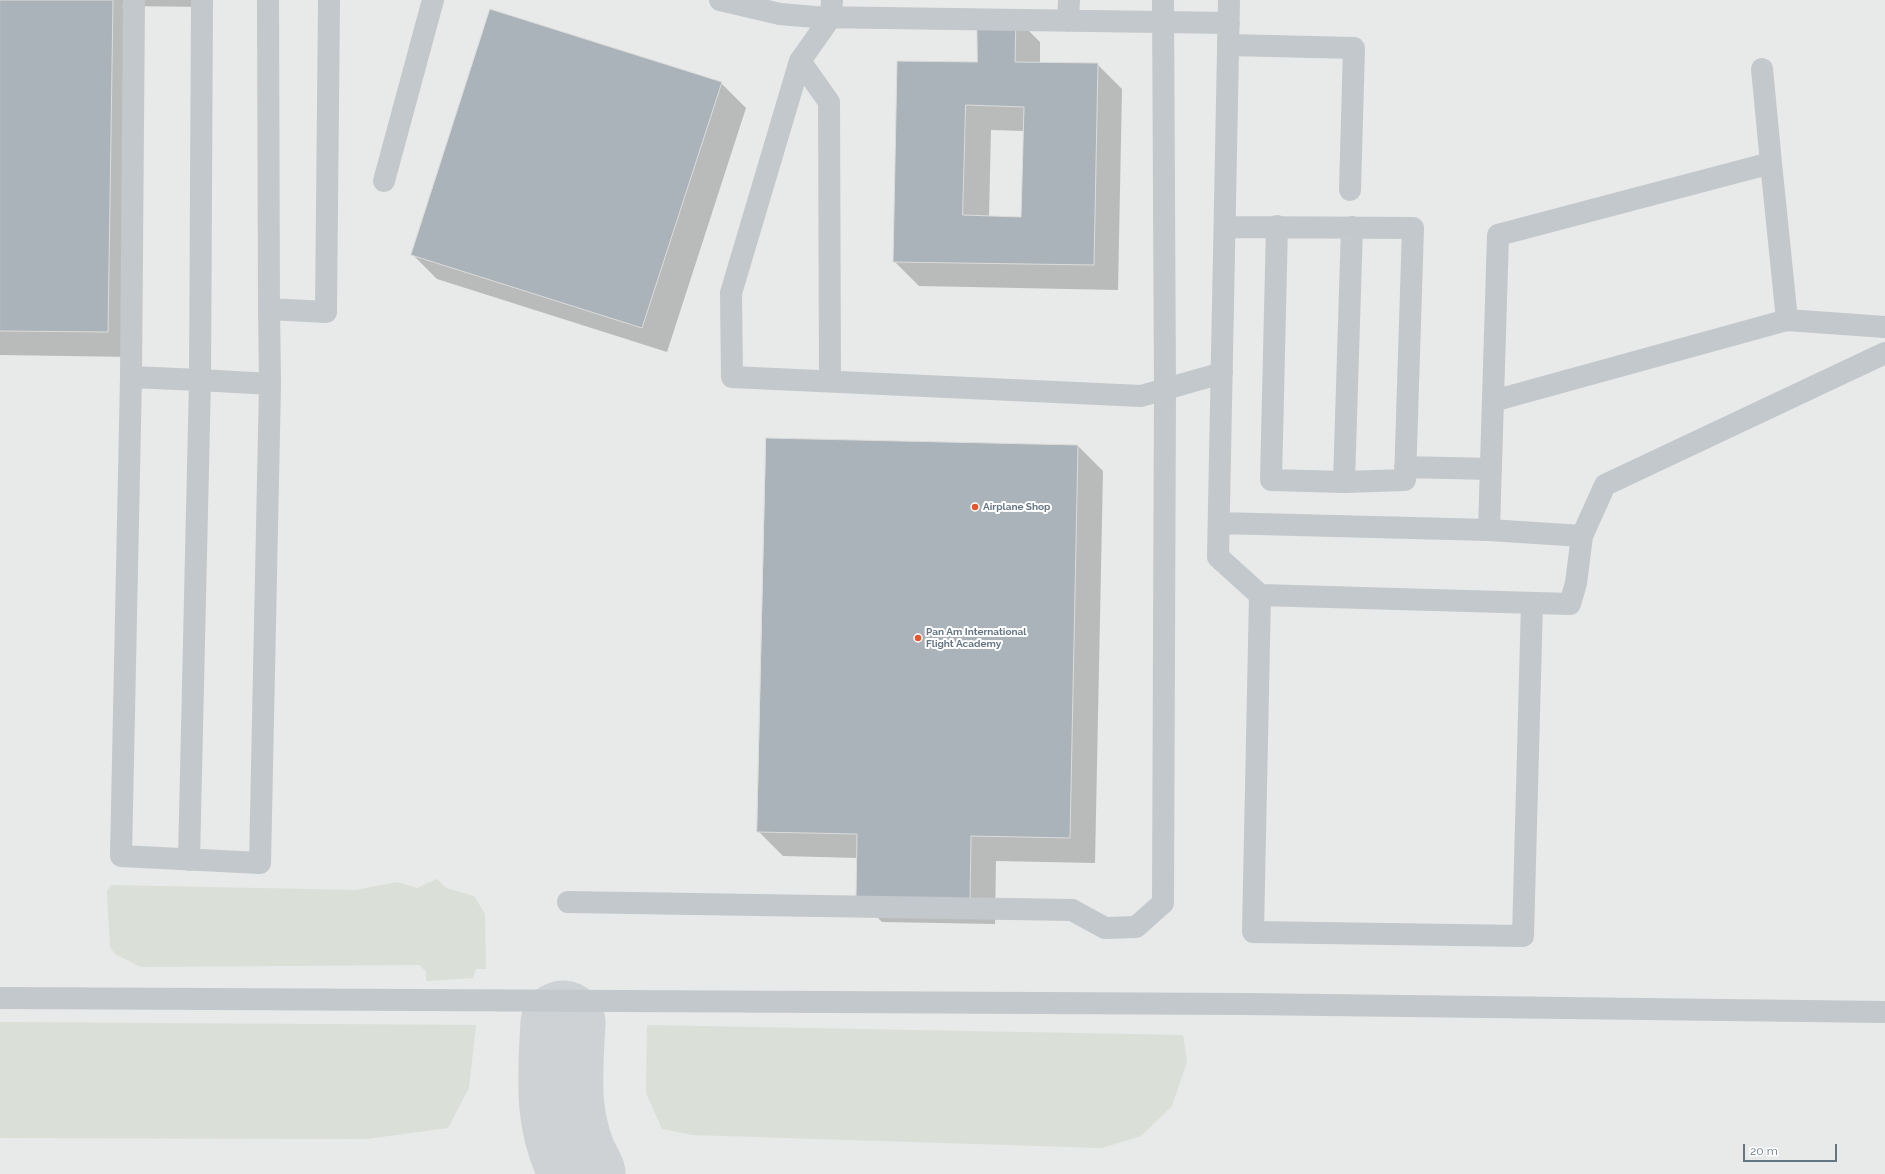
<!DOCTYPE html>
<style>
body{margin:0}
#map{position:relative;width:1885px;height:1174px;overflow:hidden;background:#fafaf8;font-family:Raleway,sans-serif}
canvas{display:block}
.scale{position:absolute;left:1743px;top:1144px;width:94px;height:18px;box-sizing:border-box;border:2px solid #657683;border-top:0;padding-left:5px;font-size:12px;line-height:14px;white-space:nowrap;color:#657683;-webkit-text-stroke:3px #fff;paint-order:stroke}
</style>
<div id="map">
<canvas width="1885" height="1174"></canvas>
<div class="scale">20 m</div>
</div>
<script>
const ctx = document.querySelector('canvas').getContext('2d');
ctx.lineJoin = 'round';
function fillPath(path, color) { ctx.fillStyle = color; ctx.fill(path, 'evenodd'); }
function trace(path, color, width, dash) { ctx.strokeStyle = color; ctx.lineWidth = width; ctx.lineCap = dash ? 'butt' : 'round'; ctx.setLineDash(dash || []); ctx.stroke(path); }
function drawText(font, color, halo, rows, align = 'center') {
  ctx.font = font + ' Raleway,sans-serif'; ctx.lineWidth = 4; ctx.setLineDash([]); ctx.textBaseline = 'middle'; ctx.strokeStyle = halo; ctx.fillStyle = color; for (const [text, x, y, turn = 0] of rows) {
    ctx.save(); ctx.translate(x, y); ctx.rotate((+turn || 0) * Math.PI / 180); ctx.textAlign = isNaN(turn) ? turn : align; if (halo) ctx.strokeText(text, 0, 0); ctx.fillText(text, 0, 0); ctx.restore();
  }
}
const built = new Path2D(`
 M0 0H1885V1174H0Z`);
const green = new Path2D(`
 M437 879 446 888 474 896 485 914 486 969H476L473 978 426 981V972L420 965 141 967 115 954 110 947 107 891 111 885 356 890 397 882 417 888Z
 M0 1022 476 1025 469 1088 448 1128 366 1139 0 1138Z
 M647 1025 1183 1035 1187 1062 1172 1106 1141 1136 1102 1148 692 1135 662 1129 646 1093Z`);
const shadow = new Path2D(`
 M0 0H207V7L122 6 137 21 132 357 0 355Z
 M1015 17 1040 42V63L1097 64 1122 89 1118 290 919 286 894 261 978 63ZM991 130 1024 131 1022 218 989 217Z
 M721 83 746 108 667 352 437 279 412 254Z
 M767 439 1078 446 1103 471 1095 863 996 861 995 924 882 922 857 897V858L783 856 758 831Z`);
const taxiway = new Path2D(`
 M563 1023C560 1076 555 1126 583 1174`);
const building = new Path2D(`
 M0 0H113L108 332 0 331Z
 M490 9 722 82 642 328 411 255Z
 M977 15 1016 16 1015 62 1098 63 1094 265 893 262 897 61 977 62ZM966 105 1024 107 1021 217 963 215Z
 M766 438 1078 445 1070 838 971 836 970 900 856 898 857 834 757 832Z`);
const minor = new Path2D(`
 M134 0 131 377 200 380 189 860
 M202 0 200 380 270 384 269 309
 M268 0 269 309 326 312 329 0
 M720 0 780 14 815 17 1229 23
 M832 0 831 17 800 61 731 293 732 377 1141 396 1222 373
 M1068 21 1069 0
 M1229 45 1354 48 1350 190
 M800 61 829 102 830 381
 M1762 69 1771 163
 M384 181 433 0
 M1277 226 1271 480 1344 482 1352 227
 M1225 227 1413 228 1405 480 1344 482
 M131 377 121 856 260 863 270 384
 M1493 401 1787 320
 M1405 467 1491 469
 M1219 523 1489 530 1582 536 1576 583 1570 604 1260 595 1218 557 1229 0
 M1489 530 1498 235 1771 163 1787 320 1885 327
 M1582 536 1605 485 1885 353
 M1260 595 1253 932 1523 936 1532 603
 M568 902 1072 910 1105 928 1136 927 1163 903 1165 389 1163 0
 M0 998 1245 1004 1885 1012`);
const markers = [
 [975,507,4,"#e4572e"],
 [918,638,4,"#e4572e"]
];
const poiNames = [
 ["Airplane Shop",983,507],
 ["Pan Am International",926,632],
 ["Flight Academy",926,644]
];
fillPath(built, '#e8e9e9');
fillPath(green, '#dadfd7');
fillPath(shadow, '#0003');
trace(taxiway, '#ced2d4', 85);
fillPath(building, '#aab3b9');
trace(building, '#dcdcda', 1);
trace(minor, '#c3c8cc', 22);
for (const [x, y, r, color] of markers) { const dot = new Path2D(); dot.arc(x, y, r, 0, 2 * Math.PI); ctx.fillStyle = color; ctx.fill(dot); trace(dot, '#fff', 1.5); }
drawText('bold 10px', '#657683', '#fff', poiNames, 'left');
</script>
